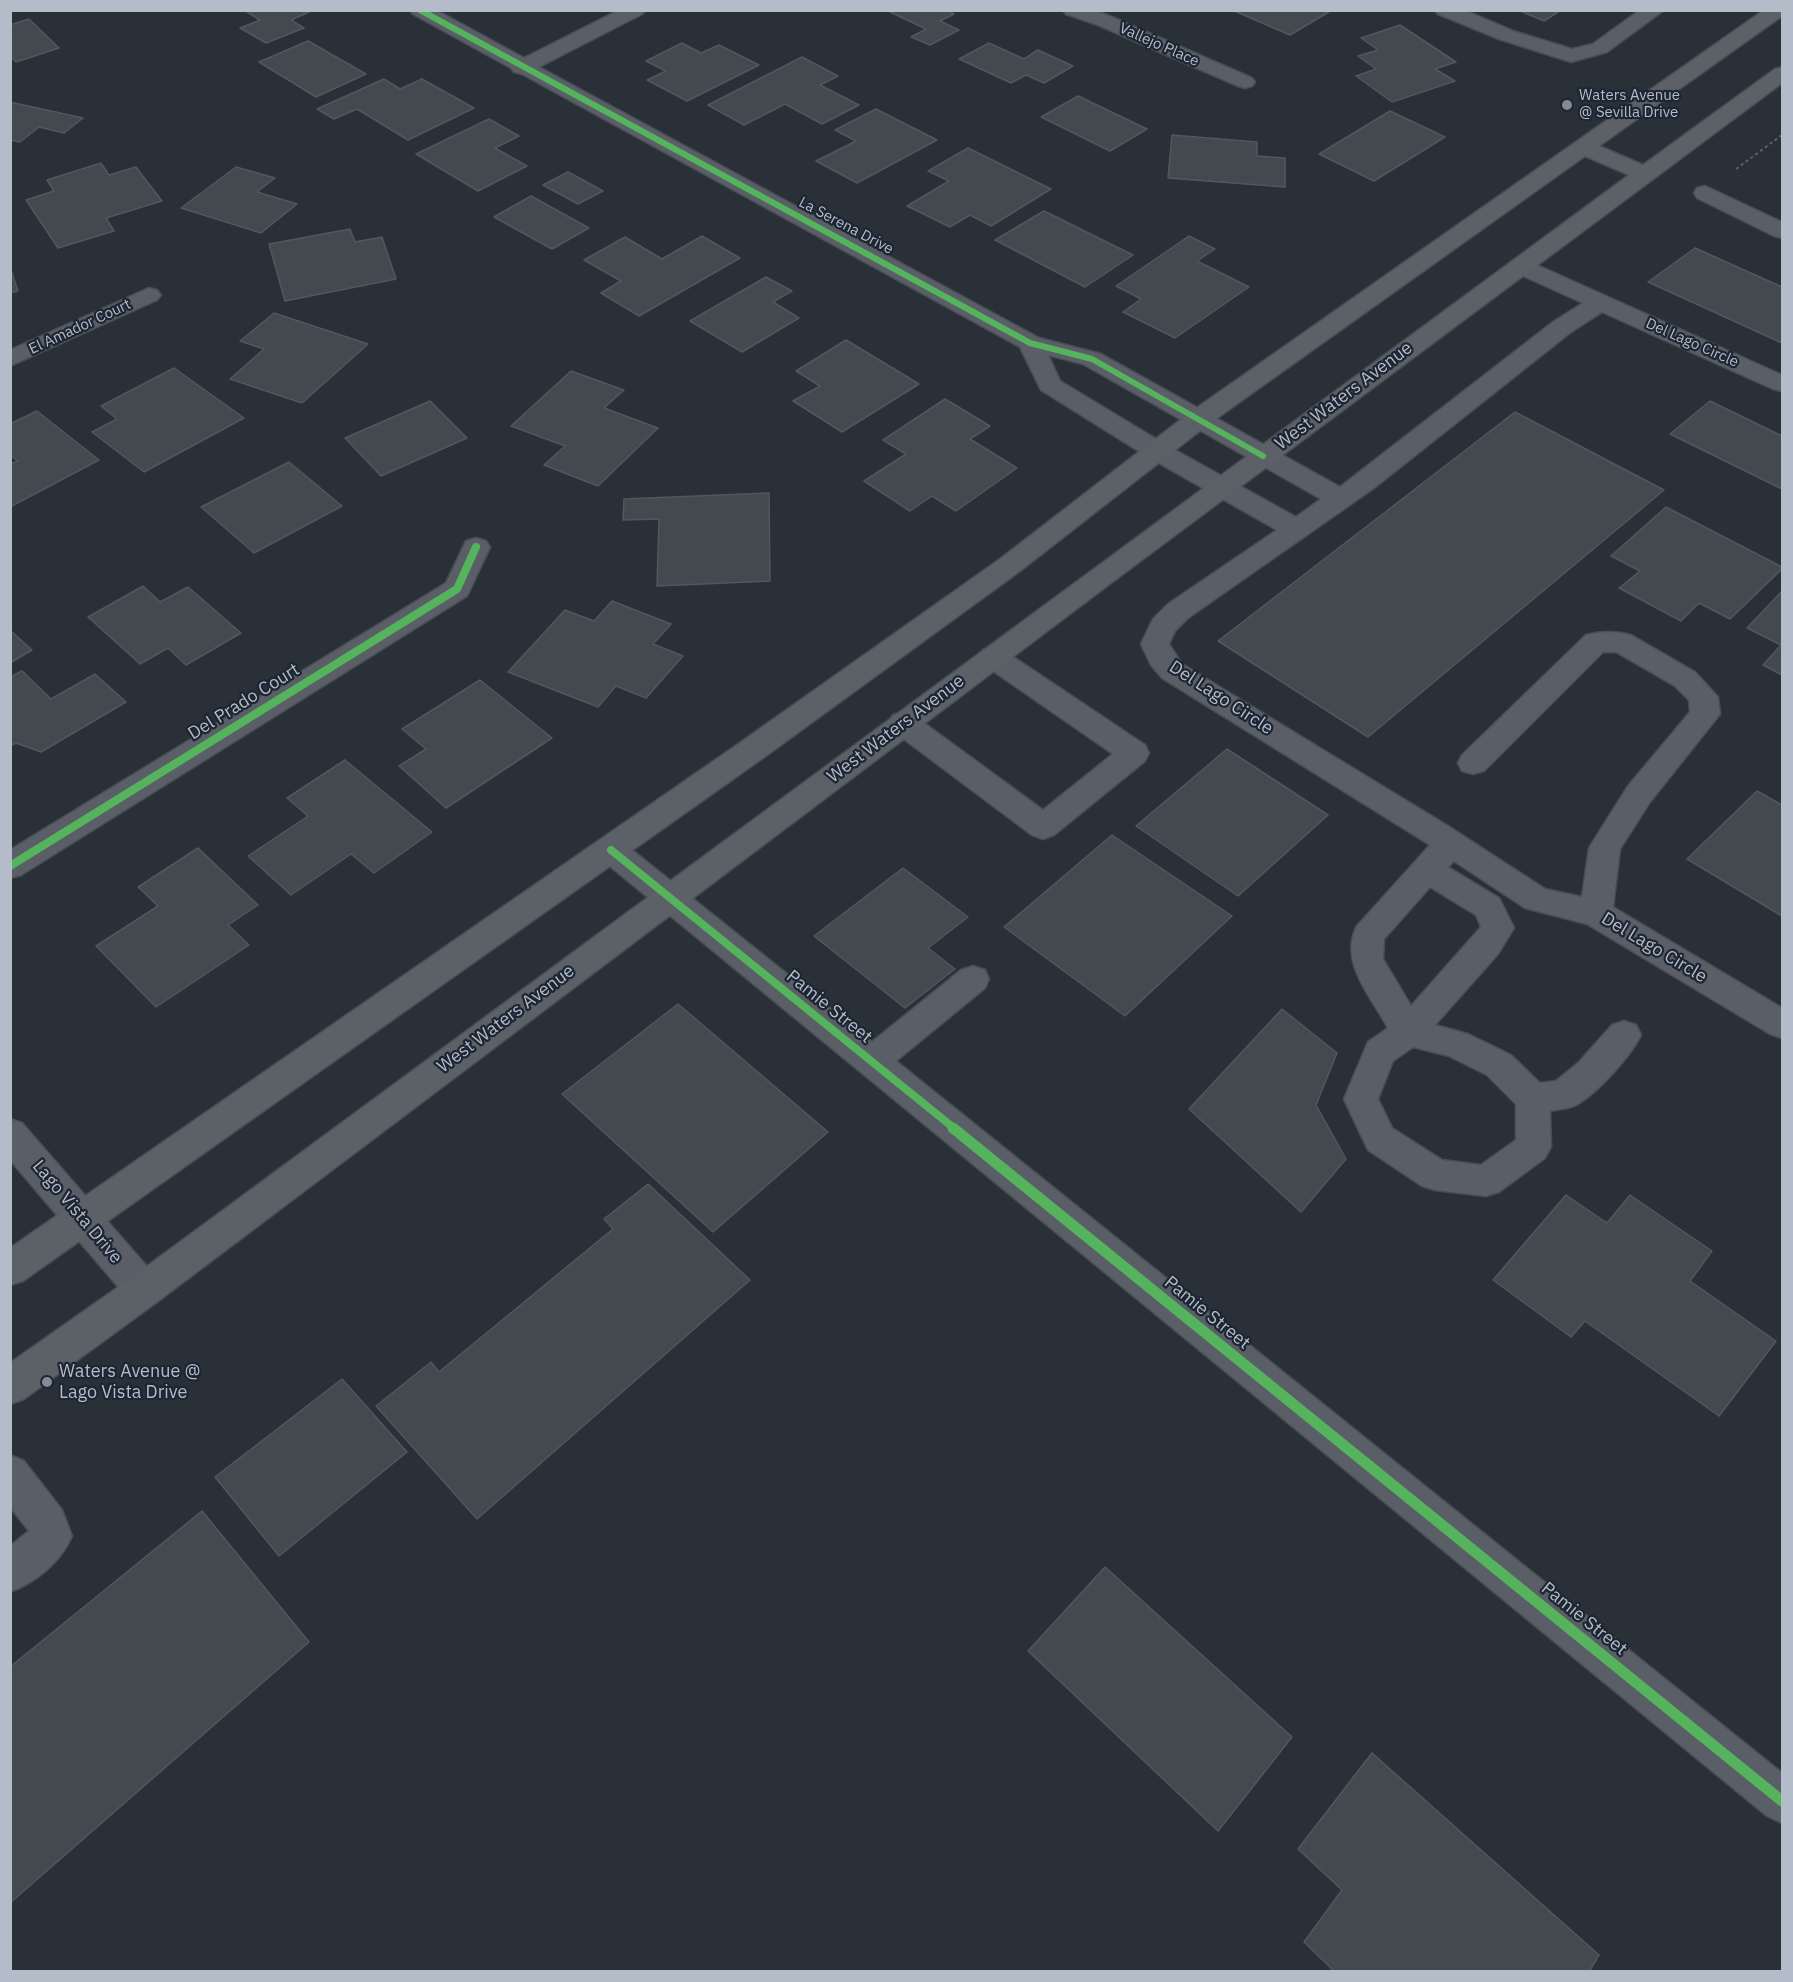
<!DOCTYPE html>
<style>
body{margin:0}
#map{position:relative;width:1793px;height:1982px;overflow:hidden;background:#2a3038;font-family:"IBM Plex Sans",sans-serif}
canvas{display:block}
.frame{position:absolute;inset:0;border:12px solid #b4bcc9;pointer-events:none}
</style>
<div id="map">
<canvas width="1793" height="1982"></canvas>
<div class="frame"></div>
</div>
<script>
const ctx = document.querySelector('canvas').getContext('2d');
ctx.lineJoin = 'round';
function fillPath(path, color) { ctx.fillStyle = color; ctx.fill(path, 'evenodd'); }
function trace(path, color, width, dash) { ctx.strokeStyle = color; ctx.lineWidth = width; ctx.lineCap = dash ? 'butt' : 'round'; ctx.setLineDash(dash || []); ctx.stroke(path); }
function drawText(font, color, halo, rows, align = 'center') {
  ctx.font = font + ' "IBM Plex Sans",sans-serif'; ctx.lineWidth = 4.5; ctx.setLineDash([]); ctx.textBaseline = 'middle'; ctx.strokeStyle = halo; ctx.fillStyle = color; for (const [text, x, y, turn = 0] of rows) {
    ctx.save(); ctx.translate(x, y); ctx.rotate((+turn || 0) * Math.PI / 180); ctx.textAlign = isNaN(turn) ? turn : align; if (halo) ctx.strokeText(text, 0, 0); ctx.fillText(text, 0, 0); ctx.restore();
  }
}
const building = new Path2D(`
 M244 10H306L309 12 291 20 304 28 266 43 240 28 260 20Z
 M893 10H947L954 14 940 21 959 30 930 45 911 37 926 29 890 12Z
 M1232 10H1332L1290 35Z
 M1518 10H1561L1544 21Z
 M29 19 59 48 16 62 10 56V25Z
 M1400 25 1456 62 1435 69 1455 81 1392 102 1356 76 1376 69 1358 56 1378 50 1361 38Z
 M308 41 366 74 316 97 259 62Z
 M682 43 701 53 719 45 759 65 687 101 647 80 666 71 646 61Z
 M989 43 1024 59 1038 50 1073 66 1044 83 1026 75 1011 83 959 59Z
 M802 57 838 76 820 85 859 105 822 124 785 104 744 125 708 105Z
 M384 79 400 89 422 79 474 108 408 140 357 109 334 119 317 109Z
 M1078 96 1147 129 1110 151 1041 117Z
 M10 102 83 118 64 133 39 127 20 142 10 140Z
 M876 109 937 140 857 183 816 161 856 141 835 130Z
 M1390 111 1445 137 1374 181 1319 154Z
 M489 119 519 136 495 148 527 166 478 191 416 154Z
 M1172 135 1257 142V156L1285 158V187L1168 178Z
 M968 148 1051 189 991 226 970 215 950 227 907 206 949 181 928 171Z
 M101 163 109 175 136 167 162 201 106 218 114 231 58 248 26 200 54 191 47 180Z
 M236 167 275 178 257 192 297 204 261 233 181 208Z
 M568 172 585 181 603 191 578 204 543 185Z
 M531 196 589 228 552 249 494 217Z
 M1044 211 1133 255 1085 287 995 240Z
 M350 229 355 242 382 237 396 279 285 301 269 244Z
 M702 236 740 258 639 316 601 293 621 281 584 260 625 237 662 259Z
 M1189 236 1215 249 1197 261 1249 287 1175 338 1123 312 1141 299 1116 286Z
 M1695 248 1782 287V343L1648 282Z
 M10 267 18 291 10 293Z
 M766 277 792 291 773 302 799 318 742 352 690 321Z
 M274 313 368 344 302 403 230 379 264 349 240 341Z
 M846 340 919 384 842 432 793 401 820 386 796 371Z
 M174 368 244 418 144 472 92 432 117 419 101 406Z
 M571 371 624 390 604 408 658 428 598 486 544 465 565 446 511 426Z
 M945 399 990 426 970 439 1017 468 956 511 932 496 910 511 864 481 906 454 883 440Z
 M430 401 467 438 381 476 345 438Z
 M1710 401 1782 436V489L1670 434Z
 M37 411 99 460 10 507V464L18 461 10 455V424Z
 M1515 412 1664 490 1368 737 1218 641Z
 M289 462 342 506 254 553 201 507Z
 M769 493 770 581 657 586 659 519 623 520 624 499Z
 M1666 507 1782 567V569L1730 619 1699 603 1681 621 1619 588 1640 571 1611 556Z
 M143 586 160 602 188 587 241 633 186 665 168 648 140 664 88 617Z
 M1782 591V675L1763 665 1781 645 1747 628Z
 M612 601 671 624 653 644 683 656 646 698 616 686 598 707 508 672 565 610 594 621Z
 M10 630 32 650 10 663Z
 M22 671 51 699 95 674 126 702 41 752 16 743 10 746V677Z
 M480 680 552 738 446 808 399 766 426 749 402 729Z
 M1227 749 1328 815 1238 896 1136 826Z
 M345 760 432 832 374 873 351 854 291 895 248 856 308 816 287 798Z
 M1757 791 1782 805V916L1687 859Z
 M1112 835 1232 916 1125 1016 1004 927Z
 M198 848 258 905 228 925 249 945 156 1007 96 946 158 906 138 887Z
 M903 868 968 917 928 948 955 969 905 1008 814 936Z
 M678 1004 828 1132 713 1232 562 1094Z
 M1282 1009 1337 1053 1316 1105 1346 1159 1301 1212 1189 1109Z
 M648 1184 750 1280 477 1519 376 1406 431 1362 439 1372 613 1229 604 1219Z
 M1566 1195 1607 1223 1630 1195 1712 1251 1690 1281 1776 1341 1719 1416 1585 1321 1571 1337 1493 1280Z
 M342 1379 407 1452 279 1556 215 1477Z
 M202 1511 309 1642 10 1903V1667Z
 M1105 1567 1292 1737 1218 1831 1028 1651Z
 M1372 1753 1599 1955 1589 1972H1335L1304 1942 1342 1890 1298 1849Z`);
const path = new Path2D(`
 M1736 169 1782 135`);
const minor = new Path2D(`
 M410 10H436L524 58 619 10H645L642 14 539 67 1039 338 1101 354 1340 487 1553 322 1583 303 1512 271 1508 266 1512 261 1520 259 1528 261 1782 375V391L1773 389 1602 312 1571 332 1374 488 1188 618 1175 631 1169 644 1182 664 1448 826 1545 889 1582 897 1589 848 1594 840 1628 786 1690 712 1689 700 1675 686 1616 652H1603L1484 771 1473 774 1462 771 1458 763 1462 755 1586 635C1601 631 1616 631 1631 635L1695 672 1718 697 1720 714 1650 802 1620 849 1613 907 1782 1008V1038L1770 1034 1587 924 1525 908 1454 861 1448 867 1499 898 1514 928 1498 954 1435 1025 1468 1034 1511 1055 1540 1083 1556 1081 1578 1063 1612 1025 1624 1021 1636 1025 1641 1035C1630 1057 1599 1091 1578 1104 1570 1109 1559 1109 1550 1111L1551 1147 1545 1158 1499 1192 1486 1196 1435 1190 1422 1186 1368 1150 1344 1099 1368 1042 1388 1028C1372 998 1338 961 1357 926L1430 845 1162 678 1151 665 1141 644 1153 619 1168 604 1277 530 1148 457 1041 390 1020 347 522 74 514 72 511 68 413 14ZM1048 355 1083 364 1321 499 1296 517 1166 445 1060 381ZM1430 887 1476 915 1481 927 1411 1006 1383 959 1384 939ZM1413 1047 1449 1056 1487 1075 1516 1104V1140L1481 1165 1442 1160 1392 1128 1378 1099 1393 1061Z
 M1063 10H1094L1112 17 1252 78 1255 82 1252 86 1245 88 1238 86 1098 25 1066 14Z
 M1435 10H1464L1513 31 1572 49 1593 44 1640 10H1664L1607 52 1571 62 1499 39 1438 14Z
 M1705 186 1782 222V238L1774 236 1697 198 1694 193 1697 188Z
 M149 288 157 290 161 295 157 300 10 366V350Z
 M476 538 486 541 490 547 467 596 21 875 10 878V850L446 583 466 541Z
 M993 647 1003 650 1145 745 1149 753 1145 761 1054 835 1043 839 1032 835 893 731 888 723 893 715 903 712 913 715 1043 810 1113 754 983 664 979 657 983 650Z
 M611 838 622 842 872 1042 961 970 973 966 985 970 989 979 985 988 896 1061 1782 1773V1823L1767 1816 600 858 595 850 600 842Z
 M10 1119 22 1123 157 1278 162 1290 157 1302 144 1307 131 1302 10 1160Z
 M10 1455 24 1461 62 1510 72 1536C61 1562 36 1582 10 1592V1546L29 1531 10 1507Z`);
const major = new Path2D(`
 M1764 10H1782V16L1599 146 1643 165 1775 69 1782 67V83L1111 583 157 1302 24 1399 10 1404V1363L131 1278 1629 175 1585 156 1206 426 1020 571 763 758 23 1281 10 1285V1248L741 742 1000 559 1188 414Z`);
const cyclewayFar2 = new Path2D(`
 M420 10 1030 343 1092 359 1263 456`);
const cyclewayFar1 = new Path2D(`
 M611 850 955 1129
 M10 866 457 589 476 547`);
const cycleway = new Path2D(`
 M953 1128 1782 1801`);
const markers = [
 [1567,105,6,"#848b96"],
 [47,1382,6,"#848b96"]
];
const farStreetnames = [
 ["Vallejo Place",1159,45,24],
 ["La Serena Drive",846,226,28],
 ["El Amador Court",80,327,-25],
 ["Del Lago Circle",1692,343,24]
];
const farPoinames = [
 ["Waters Avenue",1579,96],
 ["@ Sevilla Drive",1579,113]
];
const streetNames = [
 ["West Waters Avenue",1344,396,-37],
 ["Del Lago Circle",1221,698,33],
 ["Del Prado Court",244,702,-32],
 ["West Waters Avenue",896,729,-37],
 ["Del Lago Circle",1654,948,31],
 ["Pamie Street",829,1007,39],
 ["West Waters Avenue",506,1019,-37],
 ["Lago Vista Drive",77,1212,50],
 ["Pamie Street",1207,1313,39],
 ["Pamie Street",1584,1619,39]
];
const poiNames = [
 ["Waters Avenue @",59,1372],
 ["Lago Vista Drive",59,1393]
];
fillPath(building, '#444950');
trace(building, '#52575f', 1.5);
trace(minor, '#484c53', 3);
trace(major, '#484c55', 3);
trace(path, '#5d636a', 2, [3, 3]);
fillPath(minor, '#5a5e66');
fillPath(major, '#5c6168');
trace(cyclewayFar2, '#56b35d', 6);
trace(cyclewayFar1, '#56b35d', 8);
trace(cycleway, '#56b35d', 11);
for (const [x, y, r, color] of markers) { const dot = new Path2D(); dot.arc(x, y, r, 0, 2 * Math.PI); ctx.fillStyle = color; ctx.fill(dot); trace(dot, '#1d2633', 2); }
drawText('15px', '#b4bcc9', '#1d2633', farStreetnames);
drawText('15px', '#b4bcc9', '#1d2633', farPoinames, 'left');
drawText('18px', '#b4bcc9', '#1d2633', streetNames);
drawText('18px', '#b4bcc9', '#1d2633', poiNames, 'left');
</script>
